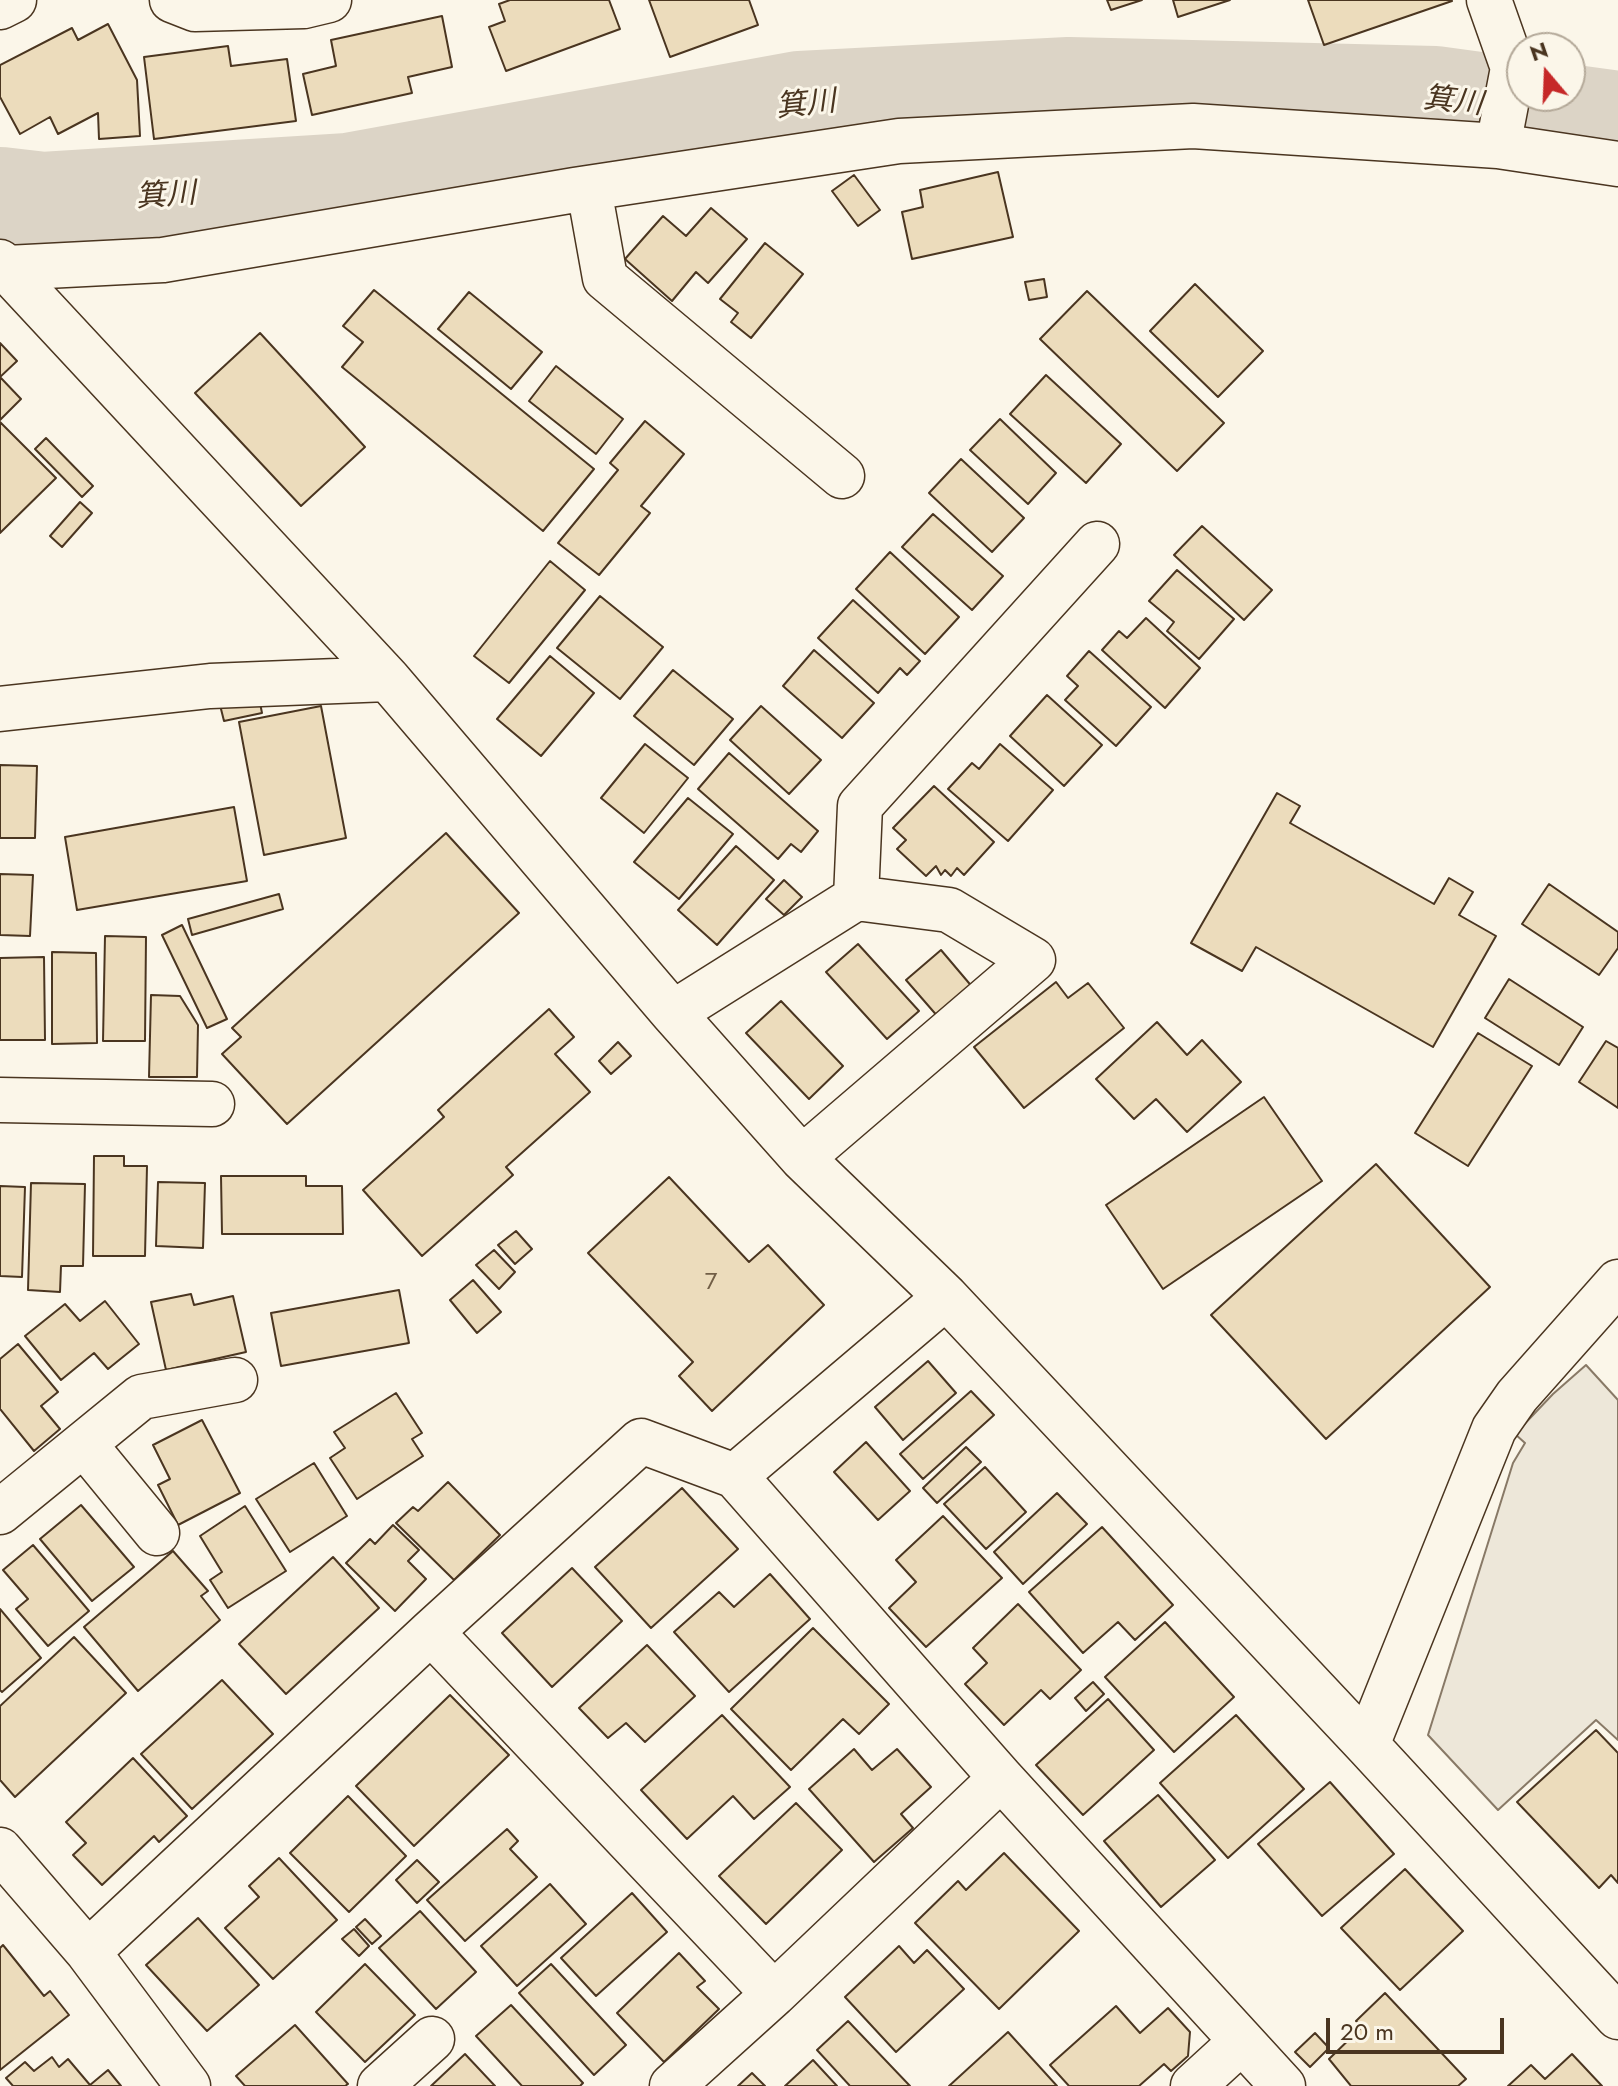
<!DOCTYPE html>
<meta charset="utf-8">
<style>
body{margin:0}
#map{position:relative;width:1618px;height:2086px;overflow:hidden;background:#fbf6e9;font-family:Jost,sans-serif}
canvas{display:block}
.north{position:absolute;left:1506px;top:32px;width:80px;height:80px;box-sizing:border-box;background:#fbf6e9;border:2px solid #b4a999;border-radius:50%;rotate:341deg;font-size:22px;font-weight:700;line-height:32px;text-align:center;color:#4a3520}
.north::after{content:'';display:block;margin:auto;width:28px;height:36px;background:#c62828;clip-path:polygon(50% 0,100% 100%,50% 72%,0 100%)}
.scale{position:absolute;left:1326px;top:2018px;width:178px;height:36px;box-sizing:border-box;border:4px solid #4a3520;border-top:0;padding-left:10px;font-size:24px;line-height:28px;white-space:nowrap;color:#4a3520;-webkit-text-stroke:6px #fbf6e9;paint-order:stroke}
</style>
<div id="map">
<canvas width="1618" height="2086"></canvas>
<div class="north">N</div>
<div class="scale">20 m</div>
</div>
<script>
const ctx = document.querySelector('canvas').getContext('2d');
ctx.lineJoin = 'round';
function fillPath(path, color) { ctx.fillStyle = color; ctx.fill(path, 'evenodd'); }
function trace(path, color, width, dash) { ctx.strokeStyle = color; ctx.lineWidth = width; ctx.lineCap = dash ? 'butt' : 'round'; ctx.setLineDash(dash || []); ctx.stroke(path); }
function drawText(font, color, halo, rows, align = 'center') {
  ctx.font = font + ' Jost,"Noto Sans JP",sans-serif'; ctx.lineWidth = 6; ctx.setLineDash([]); ctx.textBaseline = 'middle'; ctx.strokeStyle = halo; ctx.fillStyle = color; for (const [text, x, y, turn = 0] of rows) {
    ctx.save(); ctx.translate(x, y); ctx.rotate((+turn || 0) * Math.PI / 180); ctx.textAlign = isNaN(turn) ? turn : align; if (halo) ctx.strokeText(text, 0, 0); ctx.fillText(text, 0, 0); ctx.restore();
  }
}
const parking = new Path2D(`
 M1586 1365 1618 1400V1740L1596 1720 1498 1810 1428 1735 1513 1463 1525 1443 1515 1434 1553 1394Z`);
const river = new Path2D(`
 M0 200 43 205 349 186 800 104 1069 90 1435 99 1618 124`);
const building = new Path2D(`
 M510 0H609L620 29 506 71 489 27 505 21 499 4Z
 M649 0H749L758 25 670 57Z
 M1107 0H1142L1111 10Z
 M1173 0H1230L1178 17Z
 M1308 0H1451L1452 1 1324 45Z
 M442 16 452 67 408 77 412 93 312 115 303 74 336 66 331 40Z
 M108 24 137 80 140 136 99 139 98 113 58 134 50 117 20 134 0 97V65L72 28 78 40Z
 M228 46 231 66 287 59 296 121 154 139 144 57Z
 M998 172 1013 237 912 259 902 212 923 207 920 190Z
 M854 175 880 210 858 226 832 191Z
 M711 208 747 239 708 283 696 272 672 301 625 259 663 216 686 236Z
 M765 243 803 274 751 338 731 322 738 313 720 299Z
 M1044 279 1047 297 1029 300 1025 282Z
 M1195 284 1263 351 1218 397 1150 331Z
 M374 290 594 469 543 531 342 367 363 342 343 326Z
 M1087 291 1224 423 1177 471 1040 339Z
 M469 292 542 352 511 389 438 329Z
 M260 333 365 447 301 506 195 393Z
 M0 343 17 361 0 377 21 399 0 420Z
 M556 366 623 419 596 454 529 401Z
 M1046 375 1121 444 1086 483 1010 414Z
 M1000 419 1056 473 1028 504 970 450Z
 M645 421 684 454 641 506 650 513 599 575 558 543 618 470 610 463Z
 M0 422 56 478 0 533Z
 M46 438 93 486 82 497 35 449Z
 M961 459 1024 518 992 552 929 493Z
 M80 502 92 513 62 547 50 536Z
 M933 514 1003 576 972 610 902 547Z
 M1202 526 1272 590 1244 620 1174 555Z
 M890 552 959 617 925 654 856 589Z
 M550 561 585 590 509 683 474 656Z
 M1177 570 1234 619 1199 659 1167 631 1174 622 1149 601Z
 M600 596 663 647 620 699 557 648Z
 M853 600 920 661 907 675 900 668 878 693 818 638Z
 M1146 618 1200 668 1165 708 1102 650 1119 631 1127 638Z
 M814 650 874 703 842 738 783 686Z
 M1089 651 1151 707 1116 746 1065 700 1078 686 1067 676Z
 M550 656 594 693 541 756 497 719Z
 M673 670 733 719 694 765 634 716Z
 M1047 695 1102 745 1064 786 1010 736Z
 M259 698 262 713 224 721 220 705Z
 M321 706 346 838 264 855 239 722Z
 M761 706 821 760 789 794 730 740Z
 M645 744 688 778 644 833 601 798Z
 M1000 744 1053 790 1008 841 948 789 972 763 979 769Z
 M729 753 818 831 801 852 791 844 778 859 698 789Z
 M0 765 37 766 35 838H0Z
 M934 786 994 842 964 875 957 868 951 876 945 870 941 875 936 866 926 876 897 849 906 840 893 828Z
 M1277 793 1300 806 1290 823 1434 904 1449 878 1473 892 1459 915 1496 936 1433 1047 1256 947 1242 971 1191 943Z
 M688 798 733 834 679 899 634 862Z
 M234 807 247 881 77 910 65 837Z
 M446 833 519 913 287 1124 222 1054 241 1037 232 1028Z
 M736 846 774 880 717 945 678 910Z
 M0 874 33 875 30 936 0 935Z
 M784 880 802 897 784 915 766 899Z
 M1549 884 1618 932V948L1599 975 1522 924Z
 M279 894 283 909 192 935 188 919Z
 M182 925 227 1019 207 1028 162 935Z
 M105 936 146 937 145 1041H103Z
 M858 944 919 1011 887 1039 826 972Z
 M941 950 974 989 939 1018 906 980Z
 M52 952 96 953 97 1043 52 1044Z
 M44 957 45 1040H0V958Z
 M1509 979 1583 1027 1559 1065 1485 1018Z
 M1056 982 1068 998 1088 983 1124 1028 1024 1108 974 1047Z
 M151 995 180 996 198 1025 197 1077H149Z
 M781 1001 843 1066 809 1099 746 1033Z
 M549 1009 574 1037 555 1054 590 1092 506 1167 513 1175 422 1256 363 1190 444 1117 438 1110Z
 M1157 1022 1187 1055 1202 1040 1241 1082 1187 1132 1156 1099 1134 1119 1096 1079Z
 M1478 1033 1532 1066 1468 1166 1415 1133Z
 M1606 1041 1618 1048V1108L1579 1082Z
 M618 1042 631 1056 611 1074 599 1061Z
 M1264 1097 1322 1181 1163 1289 1106 1205Z
 M94 1156H124V1166H147L145 1256H93Z
 M1376 1164 1490 1287 1326 1439 1211 1315Z
 M221 1176H306V1186H342L343 1234H222Z
 M669 1177 749 1262 768 1245 824 1305 712 1411 679 1376 693 1362 588 1253Z
 M158 1182 205 1183 203 1248 156 1246Z
 M31 1183 85 1184 83 1266H61L60 1292 28 1290Z
 M0 1186 25 1187 22 1277 0 1276Z
 M516 1231 532 1249 515 1264 498 1245Z
 M494 1250 515 1272 499 1289 476 1265Z
 M473 1280 501 1312 477 1333 450 1300Z
 M399 1290 409 1343 281 1366 271 1313Z
 M191 1294 194 1305 233 1296 246 1352 166 1370 151 1302Z
 M105 1301 139 1344 108 1369 94 1353 61 1380 25 1336 65 1304 80 1321Z
 M18 1344 58 1392 41 1406 60 1429 34 1451 0 1409V1359Z
 M928 1361 956 1393 903 1440 875 1407Z
 M971 1391 994 1415 923 1479 900 1454Z
 M396 1393 422 1433 412 1439 423 1456 357 1499 330 1458 345 1448 334 1432Z
 M202 1420 240 1493 178 1525 158 1485 170 1479 153 1445Z
 M866 1442 910 1491 878 1520 834 1472Z
 M966 1447 981 1462 937 1503 923 1488Z
 M314 1463 347 1516 290 1552 256 1499Z
 M985 1467 1026 1512 986 1549 944 1504Z
 M448 1482 500 1535 454 1580 396 1523 413 1507 418 1511Z
 M682 1488 738 1549 651 1628 595 1567Z
 M1057 1493 1087 1524 1023 1584 994 1552Z
 M81 1505 134 1567 92 1601 40 1539Z
 M245 1506 286 1571 228 1608 210 1580 222 1572 200 1536Z
 M943 1516 1002 1578 926 1647 889 1608 916 1582 896 1560Z
 M393 1525 419 1550 408 1561 426 1579 395 1611 346 1563 370 1539 375 1544Z
 M1102 1527 1173 1605 1135 1640 1118 1622 1083 1653 1029 1592Z
 M33 1545 89 1611 48 1646 16 1609 28 1599 3 1570Z
 M173 1551 208 1591 201 1596 220 1620 138 1691 84 1627Z
 M333 1557 379 1608 286 1694 239 1644Z
 M572 1568 622 1621 552 1687 502 1633Z
 M770 1574 810 1619 729 1692 674 1632 719 1592 734 1607Z
 M1018 1604 1081 1670 1050 1699 1041 1690 1004 1725 965 1684 987 1663 973 1648Z
 M0 1609 41 1658 2 1692 0 1690Z
 M1165 1622 1234 1697 1174 1752 1105 1677Z
 M813 1628 889 1704 859 1734 843 1719 791 1770 731 1709Z
 M74 1637 126 1693 15 1797 0 1780V1706Z
 M647 1645 695 1696 645 1742 626 1723 608 1738 579 1708Z
 M222 1680 273 1734 192 1809 141 1754Z
 M1093 1682 1104 1694 1086 1711 1075 1698Z
 M450 1695 509 1755 414 1846 356 1786Z
 M1108 1699 1154 1750 1083 1815 1036 1765Z
 M722 1715 790 1787 754 1819 733 1796 687 1839 641 1790Z
 M1236 1715 1304 1789 1228 1858 1160 1783Z
 M1596 1730 1618 1753V1883L1611 1875 1599 1888 1517 1802Z
 M854 1749 872 1770 897 1749 931 1787 901 1814 913 1828 874 1862 809 1789Z
 M133 1758 187 1816 159 1842 154 1836 102 1885 73 1855 86 1843 66 1822Z
 M1330 1782 1394 1854 1322 1916 1258 1844Z
 M1158 1795 1215 1860 1161 1907 1104 1841Z
 M348 1796 406 1856 349 1912 290 1853Z
 M796 1803 842 1850 766 1924 719 1876Z
 M507 1829 518 1841 510 1849 537 1877 465 1941 427 1900Z
 M1004 1853 1079 1931 999 2009 915 1923 958 1881 966 1890Z
 M279 1858 337 1920 273 1979 225 1928 259 1897 249 1886Z
 M417 1860 439 1882 417 1903 396 1880Z
 M1405 1869 1463 1931 1400 1990 1341 1928Z
 M550 1884 586 1924 517 1986 481 1946Z
 M632 1893 667 1932 596 1996 561 1958Z
 M420 1911 476 1972 436 2009 379 1948Z
 M198 1918 259 1985 207 2031 146 1965Z
 M365 1919 381 1936 372 1944 356 1927Z
 M354 1929 369 1946 359 1956 342 1939Z
 M3 1945 44 1996 50 1991 69 2015 0 2070V1948Z
 M899 1946 914 1963 927 1950 964 1989 896 2052 845 1997Z
 M679 1953 705 1981 697 1987 719 2009 664 2062 617 2013Z
 M365 1964 415 2015 365 2062 316 2012Z
 M551 1964 626 2045 594 2075 519 1993Z
 M1385 1993 1466 2079 1458 2086H1351L1329 2059 1362 2027 1356 2021Z
 M511 2005 583 2083 580 2086H522L476 2036Z
 M1116 2006 1140 2033 1168 2008 1190 2032 1188 2056 1171 2071 1164 2064 1139 2086H1069L1050 2065Z
 M848 2021 910 2086H850L817 2050Z
 M295 2025 348 2084 345 2086H245L236 2076Z
 M1008 2032 1057 2086H949Z
 M1315 2033 1329 2048 1310 2067 1295 2052Z
 M465 2054 495 2086H431Z
 M1572 2054 1602 2086H1508L1531 2065 1545 2079Z
 M52 2057 59 2067 68 2059 90 2085 108 2070 121 2086H13L6 2078 25 2062 34 2071Z
 M813 2060 837 2086H785Z
 M752 2073 765 2086H738Z`);
const minor = new Path2D(`
 M172 0 195 9 304 6 329 0
 M1489 0 1513 68 1498 146
 M0 7 14 0
 M589 189 605 278 842 476
 M0 262 388 679 673 1013 802 1158 946 1297 1367 1745 1618 2017
 M7 268 163 260 575 190 899 141 1193 126 1498 146 1618 164
 M0 709 210 686 388 679
 M856 898 860 806 1097 544
 M673 1013 856 898 949 910 1033 960 802 1158
 M0 1100 212 1104
 M84 1444 157 1533
 M735 1476 1001 1778 1283 2086
 M0 1512 141 1397 235 1380
 M431 1632 774 1994
 M1367 1745 1494 1429 1517 1396 1618 1282
 M0 1850 88 1952 188 2086
 M88 1952 431 1632 641 1441 735 1476 946 1297
 M380 2086 432 2039
 M672 2086 774 1994 1001 1778
 M1193 2086 1241 2042`);
const numberNames = [
 ["7",711,1283]
];
const waterNames = [
 ["箕川",1453,103,6],
 ["箕川",806,106,-6],
 ["箕川",166,197,-4]
];
fillPath(parking, '#ede7d9');
trace(parking, '#887966', 2);
trace(river, '#dcd4c6', 106);
fillPath(building, '#ecdcbc');
trace(building, '#4a3520', 2);
trace(minor, '#4a3520', 47);
trace(minor, '#fbf6e9', 44);
drawText('24px', '#725f47', null, numberNames);
drawText('italic 30px', '#4a3520', '#fbf6e9', waterNames);
</script>
